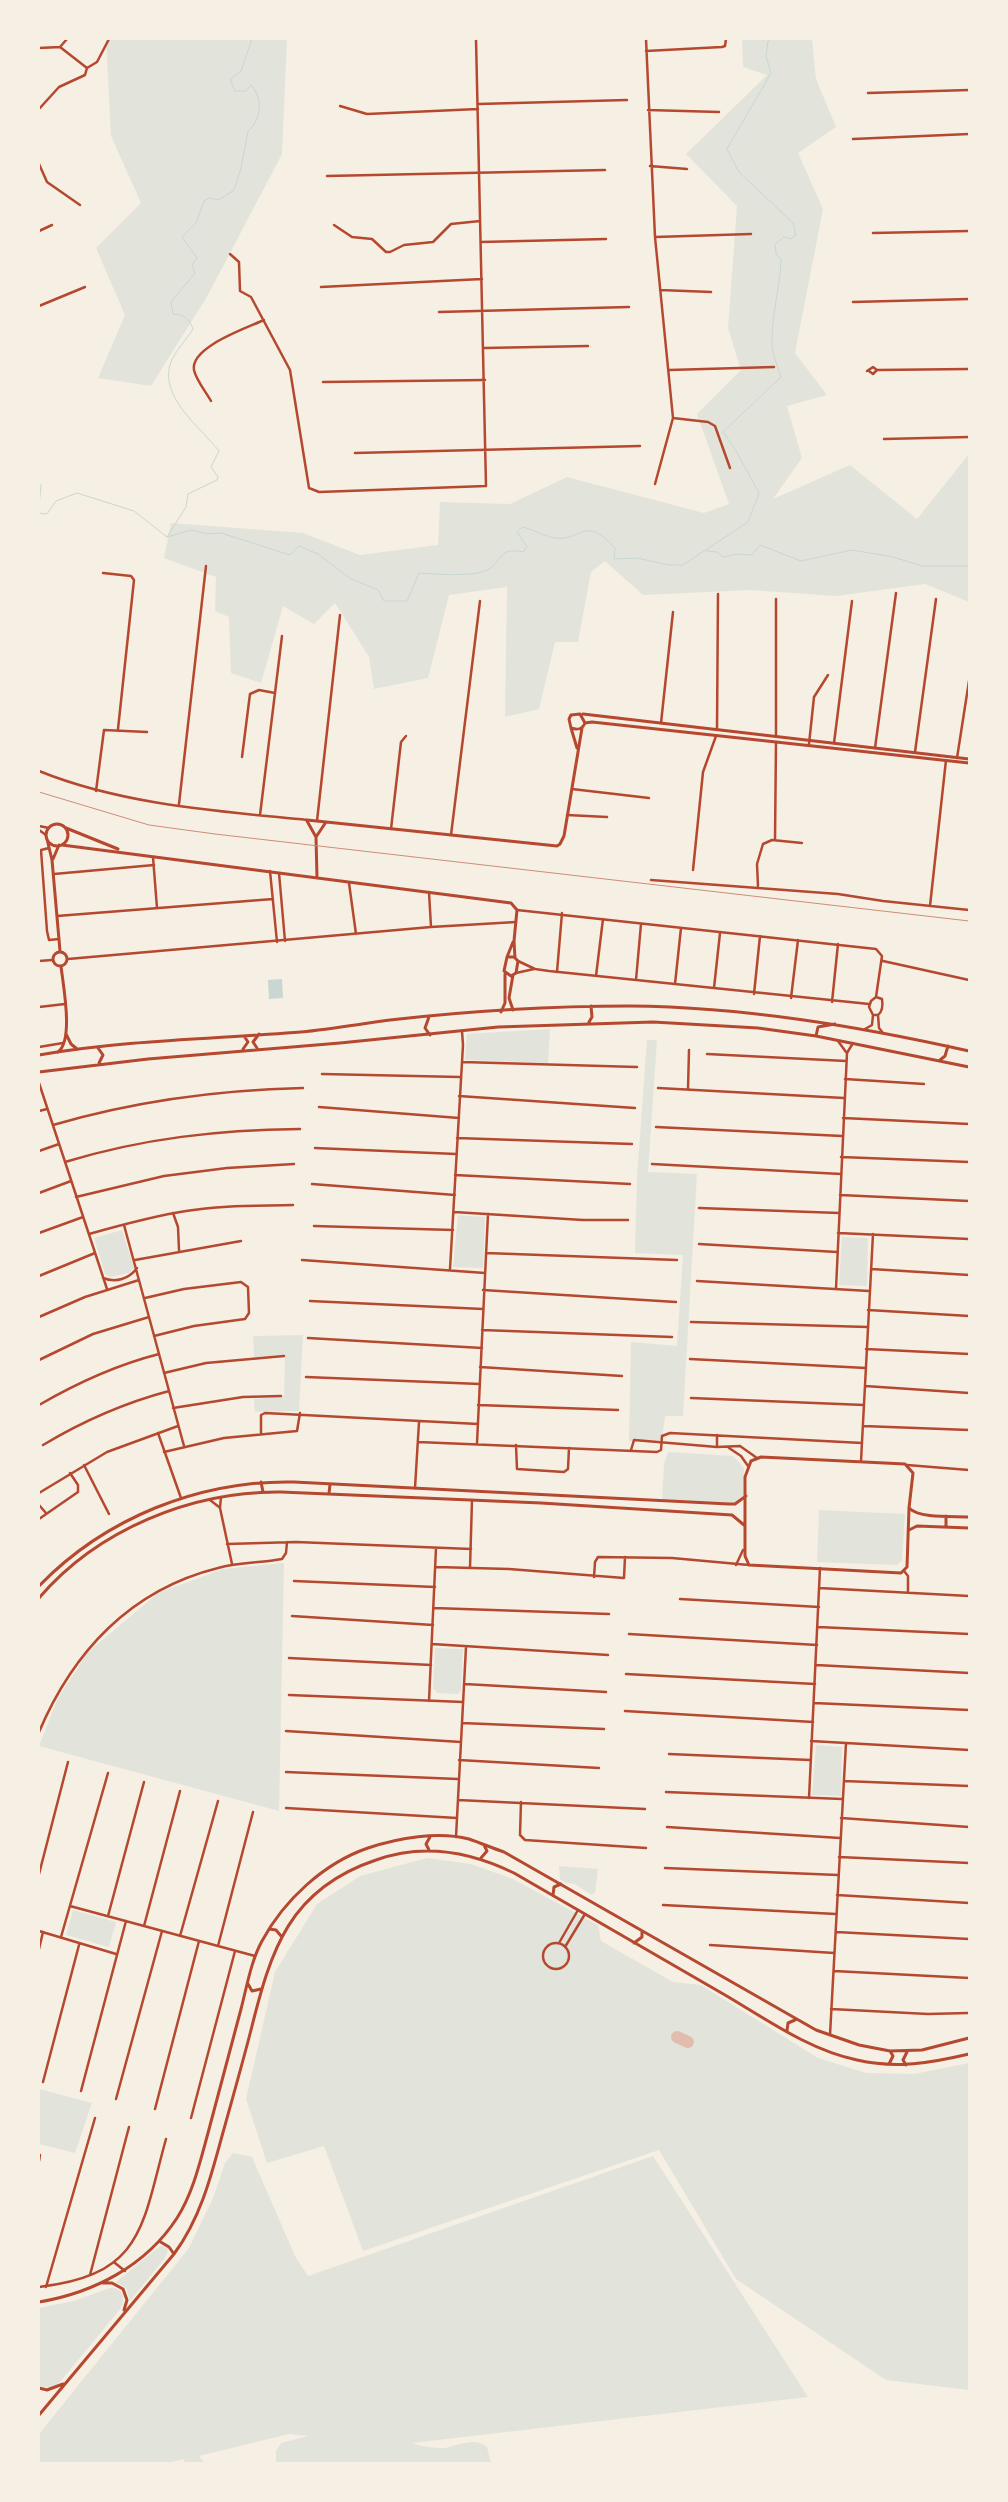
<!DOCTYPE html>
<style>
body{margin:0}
#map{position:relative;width:1008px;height:2502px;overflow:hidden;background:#f6efe4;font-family:"Public Sans",sans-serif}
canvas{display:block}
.frame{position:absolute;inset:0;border:40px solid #f6efe4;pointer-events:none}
</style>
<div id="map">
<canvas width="1008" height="2502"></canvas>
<div class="frame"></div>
</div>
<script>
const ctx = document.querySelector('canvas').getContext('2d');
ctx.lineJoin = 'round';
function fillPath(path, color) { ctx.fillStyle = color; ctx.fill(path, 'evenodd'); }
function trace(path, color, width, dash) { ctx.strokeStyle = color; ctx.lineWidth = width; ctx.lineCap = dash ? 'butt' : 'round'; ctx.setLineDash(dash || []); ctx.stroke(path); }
const green = new Path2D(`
 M106 39H287L282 154 208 295 151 386 98 378 125 315 96 248 141 203 111 136Z
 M742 39H812L816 79 836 127 798 153 823 209 795 353 827 395 787 406 802 458 773 499 850 465 917 519 969 454V602L925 584 836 596 751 590 643 595 605 561 591 572 578 642H555L539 709 505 717 507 587 449 595 428 678 374 689 369 657 335 603 314 624 283 606 261 683 231 673 229 617 215 611 216 577 164 558 171 523 303 533 360 555 438 545 440 502 510 504 567 477 704 513 729 504 697 414 741 370 728 328 737 206 686 154 767 75 743 67Z
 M550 1029 548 1063 465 1060 467 1034Z
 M647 1040H657L648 1172 697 1174 683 1416H665L662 1440 629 1441 631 1342 677 1346 683 1255 635 1253 637 1177Z
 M458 1215 485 1217 483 1268 453 1267Z
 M122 1230 134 1268 129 1273 110 1277 105 1274 94 1238Z
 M842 1237 868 1238 867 1286 839 1285Z
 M303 1335 299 1411 255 1412 254 1399 284 1396 285 1355 254 1357 253 1336Z
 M668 1452 733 1456 744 1468 743 1498 735 1505 662 1500 664 1464Z
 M819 1510 905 1514 902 1560 897 1565 817 1562Z
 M284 1563 279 1811 39 1746 57 1700 87 1653 158 1593 223 1569Z
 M435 1648 463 1649 461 1690 458 1694 437 1693 433 1688Z
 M816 1745 842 1747 841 1796 812 1795Z
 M427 1858 471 1864 513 1879 598 1925 601 1941 673 1982 701 1985 818 2058 866 2073 914 2074 969 2063V2390L886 2380 736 2279 659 2150 363 2251 324 2146 267 2163 246 2099 275 1972 317 1904 360 1876Z
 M559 1866 598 1869 595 1893 591 1895 575 1884 566 1883 560 1879Z
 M73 1910 116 1922 109 1947 66 1935Z
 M39 2089 92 2103 75 2153 39 2144Z
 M233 2153 252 2157 295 2256 308 2276 653 2156 808 2397 412 2443C421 2446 435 2449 444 2448 458 2446 475 2436 487 2447L491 2463H276V2451L281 2443 308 2436 289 2434 199 2456 205 2463H183L185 2459 167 2463H39V2434L189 2248 213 2198 225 2163Z
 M160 2246H164L168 2250 165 2258 130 2301 126 2288 116 2282Z
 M110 2288C123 2287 126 2298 121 2308L60 2382 51 2388 39 2386V2308L74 2301Z`);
const water = new Path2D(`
 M282 979 283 998 269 999 268 980Z`);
const stream = new Path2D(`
 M39 483 41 486 39 505
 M39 513 47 514 56 501 77 493 134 511 167 537 191 530 208 534 221 533 290 555 299 546 318 554 351 579 378 590 384 601H407L419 573C436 574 469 577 485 571 502 564 497 546 523 552L527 547 517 532 522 527C532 529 547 537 555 538 584 541 584 514 615 548L614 559 637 558 669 565H683L748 522 759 493 735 449 723 432 781 377C778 367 773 356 772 346 771 316 780 289 781 260L776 254 775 244 784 237 791 239 796 235 793 223 739 172 727 149 771 73 766 56 768 41 771 39
 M167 537 186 507 188 494 217 480 218 477 211 467 219 451C200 427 158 396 171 362 176 350 186 340 193 329 189 318 184 315 173 314L171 302 195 273 192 265 197 258 182 237 196 223 204 201 210 198 219 200 234 190 241 168 248 131C262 119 263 98 251 85L246 91H235L230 79 241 71 252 39
 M707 551 717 552 723 557 737 554 752 555 760 545 801 561 852 550 893 557 922 566H969`);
const taxiway = new Path2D(`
 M677 2037 688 2042`);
const minor = new Path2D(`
 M646 39 655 237 673 418 655 484
 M60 47 67 39
 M39 48 60 47 87 68
 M646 51 722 47 725 46 726 39
 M87 68 97 62 109 39
 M868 93 969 90
 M478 104 627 100
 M340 106 367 114 478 109
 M39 109 59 87 85 75 87 68
 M648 110 719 112
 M853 139 969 134
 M39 164 47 182 80 205
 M650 166 687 169
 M327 176 605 170
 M334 225 352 237 372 239 386 252H390L404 245 433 242 451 224 480 221
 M39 231 52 225
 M873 233 969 231
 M655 237 751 234
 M481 242 606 239
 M230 254 239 262 240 291 251 297 290 370 309 488 319 492 486 486 476 39
 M321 287 482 279
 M660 290 711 292
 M853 302 969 299
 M39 306 85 287
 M439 312 629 307
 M484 348 588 346
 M669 370 774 367
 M877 370 969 369
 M867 371 873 367 877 370 873 374 869 371
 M323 382 485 380
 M211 401C206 392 196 380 194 370 190 347 247 328 264 320
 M673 418 708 422 715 426 730 468
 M884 439 969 437
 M355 453 640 446
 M103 573 131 576 134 580 118 729
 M661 723 673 612
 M717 729 718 594
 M776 736V599
 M834 743 852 601
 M809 744 814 697 828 675
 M875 748 896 593
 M915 752 936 599
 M242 757 250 694 259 690 275 693
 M957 758 969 681
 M39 771C123 805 218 811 307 820
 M572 789 649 798
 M96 791 104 730 147 732
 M179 804 206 566
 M260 815 282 636
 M567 815 607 817
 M317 821 340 615
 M39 826 49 828
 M391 829 401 742 406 736
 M39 830 46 835
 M451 835 480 601
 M775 840 776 742
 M49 848 41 850 47 931 49 940 59 939
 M153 857 157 908
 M693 870 703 772 716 736
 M270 871 277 942
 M279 873 285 941
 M54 874 154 865
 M651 880 838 894 883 901 969 910
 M349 883 356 934
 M758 886 757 864 763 844 772 840 802 843
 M429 892 431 927
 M930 906 946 760
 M517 910 876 949 882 956 876 997
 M57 916 273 899
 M68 959 431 927 516 922
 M39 961 52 960
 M518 961 535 969 549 971 869 1004
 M883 961 969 980
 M557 972 562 913
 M516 973 534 969
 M596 976 603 919
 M636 980 641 924
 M675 984 681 928
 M714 988 720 933
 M754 994 760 936
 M791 998 798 940
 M832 1002 838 944
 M39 1007 65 1004
 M878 1015H873L869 1007 871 1001 876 997 882 999C883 1005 883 1011 878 1015L879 1028 883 1033
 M865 1029 872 1025 873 1015
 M838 1041 846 1052
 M39 1047 63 1043
 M707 1054 846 1061
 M462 1062 637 1067
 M322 1074 460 1077
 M845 1079 924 1084
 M39 1083 107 1289
 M658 1088 844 1098
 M688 1089 689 1050
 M459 1096 635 1108
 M319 1107 459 1118
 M39 1111 47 1109
 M843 1118 969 1124
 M53 1125C135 1101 217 1090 303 1088
 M656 1127 842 1136
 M457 1138 632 1144
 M315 1148 456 1154
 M39 1151 59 1144
 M841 1157 969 1162
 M65 1162C144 1138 218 1130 300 1129
 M652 1164 841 1174
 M455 1175 630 1184
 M312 1184 455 1195
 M39 1193 71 1181
 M840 1195 969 1201
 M76 1197 164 1176 227 1168 294 1164
 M699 1208 839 1213
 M454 1212 583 1220H628
 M173 1213 178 1227 179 1250
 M124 1225 184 1446
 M314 1226 453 1230
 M39 1233 83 1217
 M838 1233 969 1239
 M89 1234C121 1225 153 1216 186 1211 221 1205 257 1206 293 1205
 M699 1244 837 1252
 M486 1253 677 1260
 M135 1260 241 1241
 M302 1260 485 1273
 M450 1269 463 1045 462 1031
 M871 1269 969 1275
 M39 1276 95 1253
 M103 1278C116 1283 129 1279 137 1268
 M697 1281 869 1291
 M836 1289 847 1053 853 1043
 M483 1290 676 1302
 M145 1298 184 1289 241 1282 248 1287 249 1313 245 1319 194 1326 154 1336
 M310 1301 483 1309
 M868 1310 969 1316
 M39 1317 85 1297 139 1280
 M691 1322 868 1327
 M482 1330 672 1337
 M308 1338 482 1348
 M866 1349 969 1354
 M690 1359 866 1368
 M39 1360 93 1334 149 1317
 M480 1367 622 1376
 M164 1373 206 1363 284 1356
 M306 1377 480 1384
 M865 1386 969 1393
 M691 1398 864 1405
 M39 1405C77 1383 116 1365 159 1354
 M478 1405 618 1410
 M173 1408 243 1397 281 1396
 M863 1426 969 1430
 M158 1433 181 1498
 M261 1433V1415L265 1413 478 1424
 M418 1442 657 1452 661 1450 662 1436 670 1433 862 1443
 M477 1443 488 1214
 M43 1445C83 1421 124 1403 169 1391
 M516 1445 517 1469 564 1472 568 1469 569 1448
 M717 1446V1435
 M729 1448 741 1456 748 1466
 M631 1450 634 1440 717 1447 740 1446 757 1458
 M164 1452 224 1438 297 1431 300 1413
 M861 1461 873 1234
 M84 1465 109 1514
 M907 1465 969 1470
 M415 1488 419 1422
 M39 1493 107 1452 178 1426
 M221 1497 220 1508 232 1564
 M210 1500 219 1507
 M39 1505 46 1513
 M39 1519 78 1492V1485L70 1473
 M227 1544 296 1542 471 1549
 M736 1565 743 1550
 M436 1567 509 1569 624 1578 625 1557
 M470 1568 472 1500
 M904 1571 908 1576V1592
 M594 1577 595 1562 598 1557 672 1558 749 1565
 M294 1581 435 1587
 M819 1588 969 1596
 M680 1599 819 1607
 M434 1608 609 1614
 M292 1616 433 1625
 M818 1627 969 1634
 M629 1634 817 1645
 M432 1644 608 1655
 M289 1658 431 1665
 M816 1665 969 1673
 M626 1674 815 1684
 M465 1684 606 1692
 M289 1695 463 1702
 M429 1701 436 1548
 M814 1703 969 1710
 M625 1711 813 1722
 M462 1723 604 1729
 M286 1731 461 1742
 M39 1732C73 1652 130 1590 218 1568 239 1562 261 1563 282 1559L286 1553 287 1542
 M811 1741 969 1750
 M669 1754 810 1760
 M459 1760 599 1768
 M286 1772 458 1779
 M844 1781 969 1786
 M666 1792 842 1799
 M809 1798 820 1568
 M458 1800 645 1809
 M521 1802 520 1835 525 1840 646 1848
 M286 1808 457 1818
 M841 1818 969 1827
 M667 1827 840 1838
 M456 1837 466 1647
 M839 1857 969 1863
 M665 1868 838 1875
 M39 1874 68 1762
 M837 1895 969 1903
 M663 1905 836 1914
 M70 1906 255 1956
 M108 1916 144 1782
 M144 1926 180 1791
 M39 1931 116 1954
 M836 1932 969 1939
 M180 1936 218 1801
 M61 1937 108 1773
 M559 1943 578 1910
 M543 1956a13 13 0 1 1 26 0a13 13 0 1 1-26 0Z
 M710 1945 834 1953
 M218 1946 253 1812
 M565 1947 585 1914
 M39 1949 43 1932
 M834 1971 969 1978
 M831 2009 928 2014 968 2013
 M830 2035 846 1743
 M43 2082 79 1945
 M81 2091 126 1921
 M116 2099 162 1931
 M155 2109 199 1941
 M191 2118 235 1951
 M39 2161 40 2155
 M115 2263 125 2271
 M90 2275 129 2127
 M39 2287C144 2275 142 2225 166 2139
 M46 2287 95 2118`);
const tertiary = new Path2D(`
 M583 714 969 759
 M585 723 580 714 571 715 569 719 571 728C577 730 582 730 585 723L592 722 969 763
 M571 728 577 748
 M307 820 557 846 560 844 564 836 582 728
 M307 821 316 837 317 878
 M46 835a11 11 0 1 1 22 0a11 11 0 1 1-22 0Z
 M66 828 118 849
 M316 837 326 822
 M47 839 52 860 60 951
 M62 845 511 903 517 910 514 941 515 958
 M53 859 59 845
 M53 959a7 7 0 1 1 14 0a7 7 0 1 1-14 0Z
 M507 957H514L518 961 516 973 511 976 504 971Z
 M507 957 513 942
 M513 1010 509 998 513 975
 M501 1012 505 1003V974
 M66 1034 71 1044 77 1049
 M58 1052C74 1040 63 985 61 966
 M261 1482 263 1492
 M329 1494 330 1484
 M909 1508 907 1567 901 1573 749 1565 745 1556V1477L751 1461 761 1457 905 1464 913 1473 909 1508C920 1519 954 1516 969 1517
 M946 1527V1516
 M909 1530 917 1526 969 1528
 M39 1586C105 1518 199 1480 294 1482L729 1504H735L746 1496
 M39 1598C97 1530 191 1491 281 1492L541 1503 732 1515 744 1525`);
const secondary = new Path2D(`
 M429 1017 425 1028 430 1035
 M589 1022 592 1017 591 1006
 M816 1036 818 1027 835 1024
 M98 1048 103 1055 99 1063
 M257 1048 253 1042 259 1034
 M243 1049 248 1042 244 1036
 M39 1055C125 1040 214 1039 301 1032 331 1029 360 1024 390 1020 469 1011 550 1006 629 1006 744 1007 857 1026 969 1051
 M940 1060 945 1056 948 1046
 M39 1072 148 1059 340 1043 498 1027 653 1022 758 1028 816 1036 969 1067
 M429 1850 426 1844 430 1837
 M481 1858 487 1851 484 1845
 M553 1895 554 1887 561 1884
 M269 1929 276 1930 281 1936
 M634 1943 642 1937V1931
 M248 1984 252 1991 261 1989
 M787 2031 788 2023 795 2020
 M889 2064 893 2056 890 2051
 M906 2065 903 2060 907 2052
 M159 2241 169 2247 174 2254
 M103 2283H112L123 2289 127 2300 124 2310
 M39 2302C93 2293 146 2266 177 2218 193 2193 200 2162 208 2133 219 2092 230 2051 241 2009 247 1986 251 1961 262 1941 284 1900 324 1863 368 1848 398 1838 438 1831 469 1839 481 1843 492 1848 504 1852L816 2030 859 2045 890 2051 922 2050 969 2038
 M39 2388 47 2390 63 2384
 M39 2415 174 2254C200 2219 211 2177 222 2136 232 2100 242 2065 251 2030 271 1950 289 1889 376 1860 423 1843 471 1852 514 1873 585 1914 655 1955 725 1995 766 2019 809 2050 857 2060 896 2069 931 2063 969 2054`);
const rail = new Path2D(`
 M39 792 149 825 215 834 969 921`);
fillPath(green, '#e2e4dc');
fillPath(water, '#c9d6d2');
trace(stream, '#c9d6d2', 1);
trace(taxiway, '#e2bdae', 12);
trace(minor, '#b5482f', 2.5);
trace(tertiary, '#b5482f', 3);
trace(secondary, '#b5482f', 3);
trace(rail, '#cf8b77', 1);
</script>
